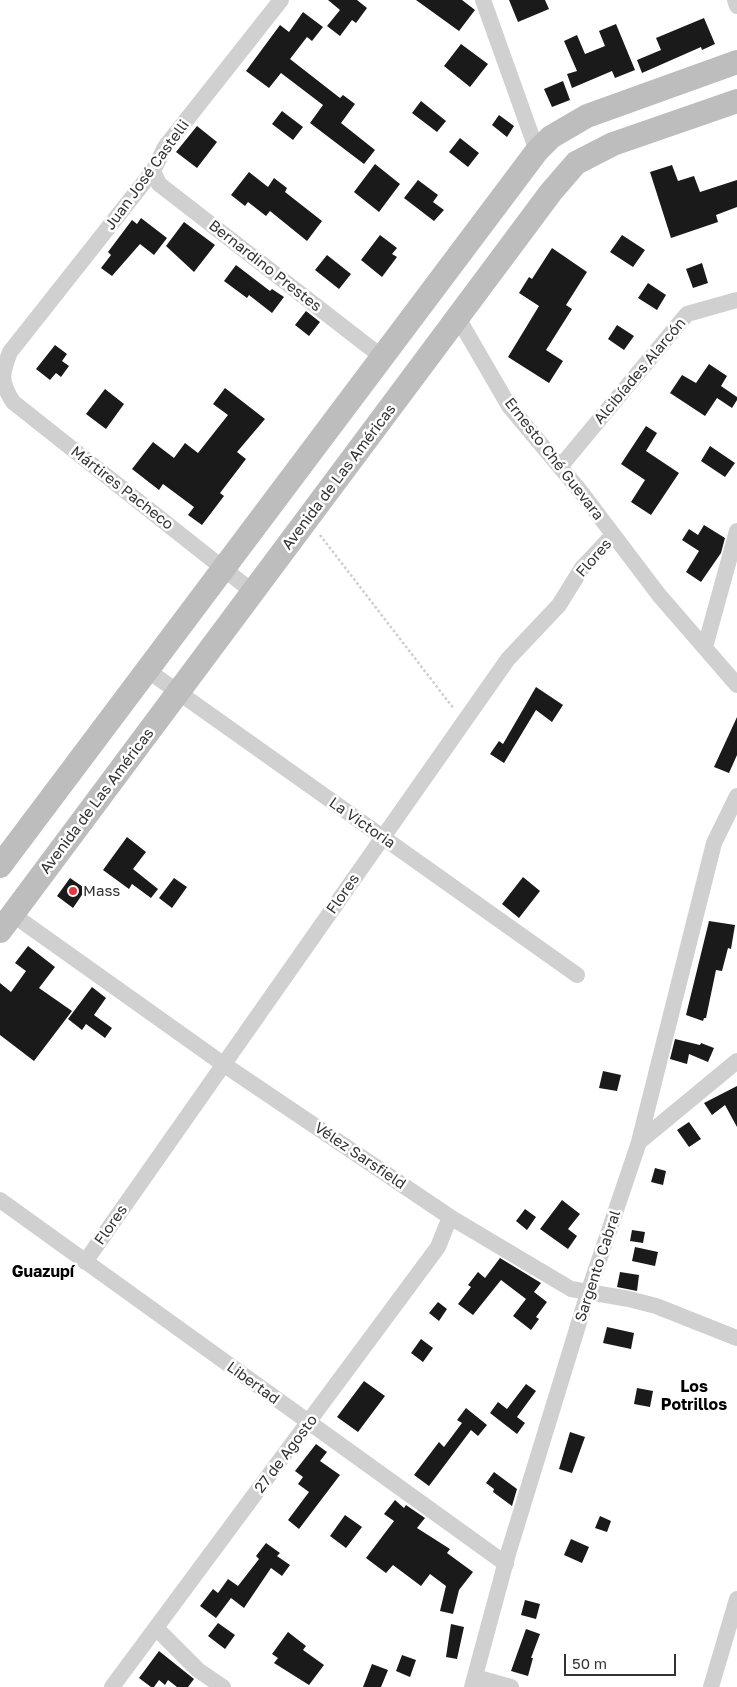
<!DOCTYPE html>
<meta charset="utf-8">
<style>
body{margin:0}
#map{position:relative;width:737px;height:1687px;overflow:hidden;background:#fff;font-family:"Golos Text",sans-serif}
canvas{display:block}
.scale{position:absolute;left:564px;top:1654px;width:112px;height:22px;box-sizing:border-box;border:2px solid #333;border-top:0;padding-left:6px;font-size:15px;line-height:18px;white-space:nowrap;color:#333;-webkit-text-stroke:4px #fff;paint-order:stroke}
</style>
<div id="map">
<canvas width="737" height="1687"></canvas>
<div class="scale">50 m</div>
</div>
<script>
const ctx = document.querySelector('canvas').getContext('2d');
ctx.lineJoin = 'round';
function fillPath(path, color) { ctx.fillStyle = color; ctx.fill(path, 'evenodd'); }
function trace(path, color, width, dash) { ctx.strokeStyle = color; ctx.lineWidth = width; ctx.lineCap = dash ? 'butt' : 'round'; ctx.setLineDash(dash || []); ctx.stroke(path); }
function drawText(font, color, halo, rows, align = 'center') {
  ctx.font = font + ' "Golos Text",sans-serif'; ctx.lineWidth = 5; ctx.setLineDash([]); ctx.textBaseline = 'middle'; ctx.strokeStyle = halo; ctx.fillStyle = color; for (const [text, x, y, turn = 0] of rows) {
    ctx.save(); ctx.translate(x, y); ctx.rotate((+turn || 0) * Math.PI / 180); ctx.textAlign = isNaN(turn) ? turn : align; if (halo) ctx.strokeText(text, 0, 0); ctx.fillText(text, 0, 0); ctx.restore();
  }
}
const building = new Path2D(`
 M328 0H357L367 8 356 23 352 20 340 36 327 26 340 10Z
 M416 0H462L475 10 459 31Z
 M509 0H545L549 9 518 22Z
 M303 12 323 27 312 41 307 37 290 59 340 98 343 95 355 104 341 123 375 150 364 164 310 123 323 105 281 73 269 88 246 71 280 25 289 32Z
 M704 18 715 44 702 50 701 47 642 73 637 60 661 50 656 38Z
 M616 24 635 70 615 78 612 71 572 88 567 74 577 71 564 41 577 35 585 54 605 46 599 31Z
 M461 44 488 64 470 87 444 66Z
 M563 81 570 100 552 107 544 89Z
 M421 101 446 121 437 132 412 113Z
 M282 111 303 127 293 140 272 124Z
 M499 115 514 126 507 137 492 125Z
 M197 126 217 142 197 168 176 152Z
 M460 138 479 153 468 167 449 152Z
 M375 164 400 184 379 212 354 192Z
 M672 165 678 181 694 176 700 192 737 180V207L716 215 718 222 671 238 650 172Z
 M249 172 268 187 274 178 287 188 285 192 322 221 307 241 270 211 266 216 248 202 245 206 231 195Z
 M418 180 438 195 433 202 444 210 434 221 404 198Z
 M141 218 167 238 154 255 140 244 112 276 101 268 111 255 108 252 132 220 137 224Z
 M184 222 215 245 194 272 166 246Z
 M380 235 397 248 392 254 397 257 382 277 361 260Z
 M622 235 645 250 633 267 610 252Z
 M552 248 587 272 566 305 572 309 546 350 563 361 549 383 508 357 539 306 519 293 529 277 532 279Z
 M327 255 351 274 339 289 315 270Z
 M702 263 708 283 693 288 686 269Z
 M236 265 270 291 272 289 284 297 272 313 249 295 247 298 224 281Z
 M648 283 666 295 657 310 638 298Z
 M306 311 320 322 309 336 295 325Z
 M617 325 634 336 624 350 608 339Z
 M55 345 67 354 62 361 69 366 61 377 56 373 50 380 36 369Z
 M709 364 727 376 721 386 737 397V400L732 408 717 398 705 416 670 393 682 375 696 383Z
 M225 388 265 419 237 452 246 459 220 493 224 496 202 525 188 515 194 507 163 484 159 490 132 469 153 442 174 458 185 443 198 453 228 415 213 404Z
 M105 389 124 404 106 429 86 414Z
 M646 426 657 433 646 451 679 473 651 515 631 502 645 480 621 464Z
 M710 446 735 463 725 477 701 461Z
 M704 525 725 538 721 553 701 582 686 572 699 551 682 540 689 529 698 535Z
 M536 687 563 705 552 722 536 710 504 763 490 754 499 741 503 744Z
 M737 717V755L729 773 714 767Z
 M127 837 146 852 133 869 158 889 151 898 132 884 129 889 103 870Z
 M523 877 540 891 519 918 502 904Z
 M70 878 86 889 73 908 57 896Z
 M174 878 187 887 172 908 159 898Z
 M709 921 735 925 731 949 728 948 722 971 716 970 706 1018H704L703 1021 686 1015Z
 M28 946 55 967 39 988 72 1011 34 1061 0 1035V983L11 992 26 971 15 963Z
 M92 987 106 998 94 1015 112 1028 105 1038 86 1024 82 1030 68 1019Z
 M675 1039 700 1045 701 1043 714 1048 708 1062 689 1054 687 1064 670 1059Z
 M603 1071 621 1075 617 1091 599 1088Z
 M737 1086V1127L725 1105 712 1115 704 1103Z
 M689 1122 701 1139 689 1147 677 1130Z
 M655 1168 666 1171 663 1185 651 1182Z
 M562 1200 580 1214 568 1229 577 1236 568 1249 540 1229Z
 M525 1209 536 1217 527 1230 516 1221Z
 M632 1230 645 1232 643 1243 630 1241Z
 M635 1247 658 1252 655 1266 632 1261Z
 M500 1258 541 1283 534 1292 547 1302 536 1317 539 1319 531 1330 513 1316 526 1299 501 1280 473 1315 458 1304 471 1287 468 1285 478 1272 485 1278Z
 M620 1272 639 1275 637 1291 617 1287Z
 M438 1302 447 1309 439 1321 429 1313Z
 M607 1327 634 1333 631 1349 603 1343Z
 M421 1339 433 1348 423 1362 411 1353Z
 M364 1381 385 1396 358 1432 337 1417Z
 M526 1384 536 1391 517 1417 525 1423 517 1434 490 1413 498 1402 507 1409Z
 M637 1388 653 1391 650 1407 634 1404Z
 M466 1408 487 1425 478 1436 471 1430 429 1486 414 1475 439 1442 444 1447 462 1423 457 1420Z
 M570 1432 585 1437 572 1473 559 1469Z
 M316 1444 327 1452 320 1461 340 1475 299 1529 288 1520 309 1492 298 1484 303 1477 295 1471Z
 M494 1472 517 1489 512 1506 493 1492 494 1489 486 1483Z
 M395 1500 404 1508 406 1505 425 1518 417 1528 450 1549 447 1553 473 1572 459 1590 453 1614 440 1611 446 1586 430 1574 421 1586 393 1565 386 1573 366 1558 394 1521 384 1514Z
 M345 1515 362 1527 346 1548 330 1536Z
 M600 1516 611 1521 607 1532 595 1528Z
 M571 1539 589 1547 582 1563 564 1555Z
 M266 1543 280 1553 277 1556 290 1565 282 1576 271 1568 244 1608 231 1598 216 1618 200 1606 213 1589 218 1593 228 1579 238 1586 259 1559 256 1556Z
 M525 1600 540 1604 536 1619 521 1615Z
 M218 1623 235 1635 225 1649 208 1636Z
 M451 1624 464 1627 457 1659 446 1657Z
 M526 1629 540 1634 531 1658H533L528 1676 511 1671Z
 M288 1632 306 1646 303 1650 324 1665 309 1685 274 1663 278 1658 272 1654Z
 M159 1651 194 1679 188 1687H177L168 1680 165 1685 159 1680 154 1687H151L139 1678Z
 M402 1655 416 1660 410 1677 396 1671Z
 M372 1664 388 1670 381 1687H363Z`);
const path = new Path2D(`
 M320 535 454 709`);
const minor = new Path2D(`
 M483 0 537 151
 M735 0 737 6
 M153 171 159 184 382 357
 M458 318 509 406 581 492 659 595 737 685
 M560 467 687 314 737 300
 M253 592 13 402C0 381 1 375 10 352L153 171 165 147 281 0
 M705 647 737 531
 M147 670 577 975
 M12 914 223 1064 450 1217 571 1289 629 1299 656 1306 737 1338
 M639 1142 737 1061
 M0 1200 506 1564
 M85 1262 508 659 559 605 582 568 613 535
 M156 1628 198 1670 223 1687
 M475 1677 511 1687
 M112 1687 438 1247 450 1217
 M472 1687 508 1554 588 1293 639 1142 714 843 737 796
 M711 1687 737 1599`);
const secondary = new Path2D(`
 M0 866 537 151 551 137 587 116 737 62
 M0 931 551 192 576 163 613 144 737 101`);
const markers = [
 [73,891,5,"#e63946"]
];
const streetNames = [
 ["Juan José Castelli",147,175,-54],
 ["Bernardino Prestes",265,266,38],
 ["Alcibíades Alarcón",640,371,-50],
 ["Ernesto Ché Guevara",554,459,52],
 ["Avenida de Las Américas",339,477,-53],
 ["Mártires Pacheco",122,488,38],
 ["Flores",594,558,-49],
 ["Avenida de Las Américas",97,801,-53],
 ["La Victoria",362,823,35],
 ["Flores",343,894,-55],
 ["Vélez Sarsfield",360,1156,34],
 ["Flores",111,1225,-55],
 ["Sargento Cabral",598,1266,-72],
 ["Libertad",253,1383,36],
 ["27 de Agosto",286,1454,-53]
];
const poiNames = [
 ["Mass",83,891]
];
const neighbourhoodNames = [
 ["Guazupí",43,1272],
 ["Los",694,1387],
 ["Potrillos",694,1405]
];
fillPath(building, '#1a1a1a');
trace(path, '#cdcdcd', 2.5, [2.5, 2.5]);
trace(minor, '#d0d0d0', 16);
trace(secondary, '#bdbdbd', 24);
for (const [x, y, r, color] of markers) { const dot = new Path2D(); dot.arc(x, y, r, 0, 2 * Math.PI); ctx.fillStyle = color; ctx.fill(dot); trace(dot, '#fff', 2); }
drawText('15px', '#333', '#fff', streetNames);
drawText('15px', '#333', '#fff', poiNames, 'left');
drawText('bold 16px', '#000', '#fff', neighbourhoodNames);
</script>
